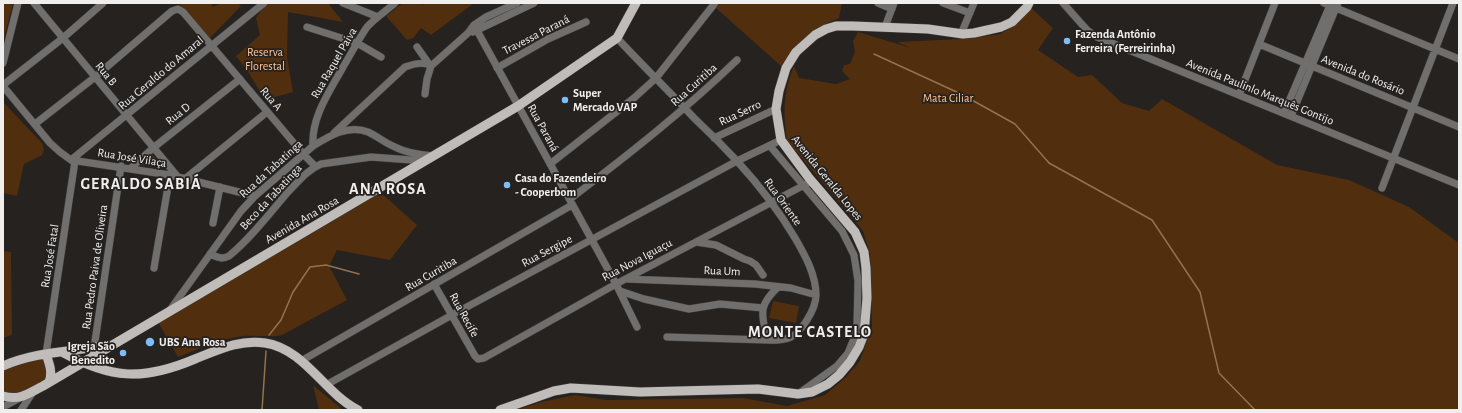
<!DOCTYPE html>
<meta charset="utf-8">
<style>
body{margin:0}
#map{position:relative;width:1462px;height:413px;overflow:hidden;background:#252220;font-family:"Alegreya Sans",sans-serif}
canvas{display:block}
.frame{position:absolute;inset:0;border:4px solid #f1efee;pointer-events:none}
</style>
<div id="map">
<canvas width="1462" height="413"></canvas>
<div class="frame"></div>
</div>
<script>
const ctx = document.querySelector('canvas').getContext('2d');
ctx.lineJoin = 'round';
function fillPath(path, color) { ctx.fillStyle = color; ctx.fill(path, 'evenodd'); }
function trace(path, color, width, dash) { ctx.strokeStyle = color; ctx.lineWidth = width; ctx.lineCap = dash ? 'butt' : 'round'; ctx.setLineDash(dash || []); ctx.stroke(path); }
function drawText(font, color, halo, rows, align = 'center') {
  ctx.font = font + ' "Alegreya Sans",sans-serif'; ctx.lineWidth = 3.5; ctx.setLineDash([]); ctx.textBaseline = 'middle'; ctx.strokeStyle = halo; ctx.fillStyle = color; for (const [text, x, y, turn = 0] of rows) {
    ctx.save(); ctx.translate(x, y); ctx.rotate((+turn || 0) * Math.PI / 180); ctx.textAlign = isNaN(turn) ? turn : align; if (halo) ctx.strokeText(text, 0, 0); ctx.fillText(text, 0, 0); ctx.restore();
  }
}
const green = new Path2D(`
 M3 3H13L3 42Z
 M179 3H211L213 7 221 3H238L241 6 210 38Z
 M266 3H328L343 22 288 12 287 57 293 92 265 100 247 70 236 56 260 35 256 18Z
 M403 3H421L423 5 424 3H476L473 4 431 35 421 28 413 38 407 40 386 16Z
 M721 3H842L839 18C817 27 795 46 781 66L716 8Z
 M1031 8 1053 28 1038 50 1078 77 1092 75 1122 103 1149 111 1162 99 1277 165 1349 180 1409 207 1459 243V410H517L541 402 575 395 606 400 743 398 787 406 825 395 845 378 860 361 872 326 870 254 863 231 787 140C783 113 783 92 794 66L799 78 836 84 850 79 842 71 844 65 850 64 855 52 853 41 858 32 911 48 897 42 962 39 1001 34 1016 23Z
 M3 102 42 143 44 149 42 155 24 164 17 196 3 193Z
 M151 153 164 168 138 165Z
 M380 192 417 225 390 260 337 250 329 266 347 300 282 335C269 338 257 335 244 336 222 338 198 349 178 357L158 322Z
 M3 251 11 252 12 335 3 338Z
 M773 301 799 306 796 323 769 318Z
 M43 358 45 361 48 377 21 394 3 393V370L10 367Z
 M313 385 343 410H319Z`);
const stream = new Path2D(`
 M874 54 961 94 1015 124 1049 163 1152 220 1200 292 1219 373 1255 410
 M269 335 281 320 293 292 310 267 326 265 359 274
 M262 410 266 351`);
const minor = new Path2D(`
 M34 3 177 176
 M343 3 378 17
 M878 3 892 9
 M943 3 970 13
 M1063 3 1087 30 1097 37 1459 185
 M1324 3 1459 59
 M474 25 616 284 637 327
 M307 27 357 43 381 57
 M885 27 894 3
 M473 32 534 3
 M961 34 974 3
 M617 38C642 65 669 91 694 118 709 132 723 146 737 161 759 185 779 211 795 238 805 255 816 275 816 295 816 304 812 312 807 320 796 338 788 341 767 340 762 314 757 307 778 287
 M1259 44 1459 127
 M417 47 429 64
 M3 63 18 3
 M497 68 548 39 586 22
 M3 85 63 38 103 3
 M3 86 50 143 60 152 71 160 170 175 255 196
 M425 94 427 79 431 66
 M1239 95 1275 3
 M1284 113 1331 3
 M1291 116 1338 3
 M35 124 95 77 172 11 178 9 183 12 304 155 315 166
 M334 133 405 67C413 64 424 61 431 66L468 33 474 25 486 17 517 3
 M714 138 776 109
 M313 146C311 117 330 91 343 67 351 54 358 40 367 27 375 18 386 11 395 3
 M770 146 842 231 854 255 858 281 857 325 855 336 848 353 837 366 798 394
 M71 160 264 3
 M550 164 634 98 656 78 715 3
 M131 168 153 148 240 79
 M186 178 267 112
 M1382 188 1453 3
 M570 199C628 155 684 111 737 60
 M213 223 220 187
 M696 242 716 245 744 259 750 261 756 265 763 275
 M210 254C217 257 222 260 229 256 251 238 269 214 288 192 298 182 307 170 321 164L371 157 425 161
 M154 268 170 175
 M627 279 755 284 791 288 816 295
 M434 284 475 356 478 359 484 358 616 284 812 181
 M620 291 644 299 689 309 720 304 763 308
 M170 310 241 211 255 196 313 146C329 136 348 124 368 132 377 136 385 143 395 147 406 153 421 155 434 156
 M667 337 767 340
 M94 348 121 166
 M46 354 75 161
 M301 361 572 205
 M326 385 452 315 737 161 781 140
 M3 407 20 398
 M21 410 33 392`);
const major = new Path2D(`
 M62 352C111 379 143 381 195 359 218 350 240 339 265 343 305 349 324 393 358 410
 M46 354C49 363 53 372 49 382
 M3 366C37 351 73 352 108 345
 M3 396C20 401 29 393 43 386L518 106 617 38 636 3
 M500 410 554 391 571 388 640 392 758 389 798 394 812 392 828 384 839 375 850 362 859 347 864 334 867 298 866 268 864 252 855 232 809 178 781 140 776 109 779 91 786 68 796 52 815 35 826 29 836 26H853L928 29 963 34 974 33 1001 27 1012 22 1027 7 1029 3`);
const markers = [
 [1067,41,4,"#7cbef9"],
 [565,100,4,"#7cbef9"],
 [507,185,4,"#7cbef9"],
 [150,342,5,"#7cbef9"],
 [123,353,4,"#7cbef9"]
];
const poiNames = [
 ["Fazenda Antônio",1075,34],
 ["Ferreira (Ferreirinha)",1075,48],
 ["Super",573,93],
 ["Mercado VAP",573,107],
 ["Casa do Fazendeiro",515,178],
 ["- Cooperbom",515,192],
 ["UBS Ana Rosa",159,342],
 ["Igreja São",115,346,"right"],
 ["Benedito",115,360,"right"]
];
const streetNames = [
 ["Travessa Paraná",536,35,-27],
 ["Rua Raquel Paiva",334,63,-60],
 ["Rua Geraldo do Amaral",161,73,-40],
 ["Rua B",106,74,51],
 ["Avenida do Rosário",1363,75,22],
 ["Rua Curitiba",694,85,-42],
 ["Avenida Paulinlo Marquês Gontijo",1260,92,22],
 ["Rua A",271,99,50],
 ["Rua Serro",740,113,-25],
 ["Rua D",178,114,-39],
 ["Rua Paraná",543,128,61],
 ["Rua José Vilaça",132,158,9],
 ["Rua da Tabatinga",271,169,-42],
 ["Avenida Geralda Lopes",827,178,51],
 ["Beco da Tabatinga",271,197,-47],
 ["Rua Oriente",783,202,54],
 ["Avenida Ana Rosa",302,220,-30],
 ["Rua Sergipe",547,251,-28],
 ["Rua José Fatal",50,256,-81],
 ["Rua Nova Iguaçu",637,260,-28],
 ["Rua Pedro Paiva de Oliveira",95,267,-82],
 ["Rua Um",722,271,2],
 ["Rua Curitiba",431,274,-30],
 ["Rua Recife",464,315,61]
];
const parkNames = [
 ["Reserva",265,52],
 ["Florestal",265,66],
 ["Mata Ciliar",948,98]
];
const districtNames = [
 ["GERALDO SABIÁ",141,184],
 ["ANA ROSA",388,189],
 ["MONTE CASTELO",810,332]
];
fillPath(green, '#512e0e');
trace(stream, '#95724b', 1.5);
trace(minor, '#423f3d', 8);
trace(major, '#423f3d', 10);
trace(minor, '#706f6d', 7);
trace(major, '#bfbcb9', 9);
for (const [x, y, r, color] of markers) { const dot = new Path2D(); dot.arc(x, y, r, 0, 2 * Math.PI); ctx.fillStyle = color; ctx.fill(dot); trace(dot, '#252220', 1.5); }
drawText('bold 12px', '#f1efee', '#252220', poiNames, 'left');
drawText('12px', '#f1efee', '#252220', streetNames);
drawText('12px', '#fec598', '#252220', parkNames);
ctx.letterSpacing = '1px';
drawText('bold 16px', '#f1efee', '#252220', districtNames);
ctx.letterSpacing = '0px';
</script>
